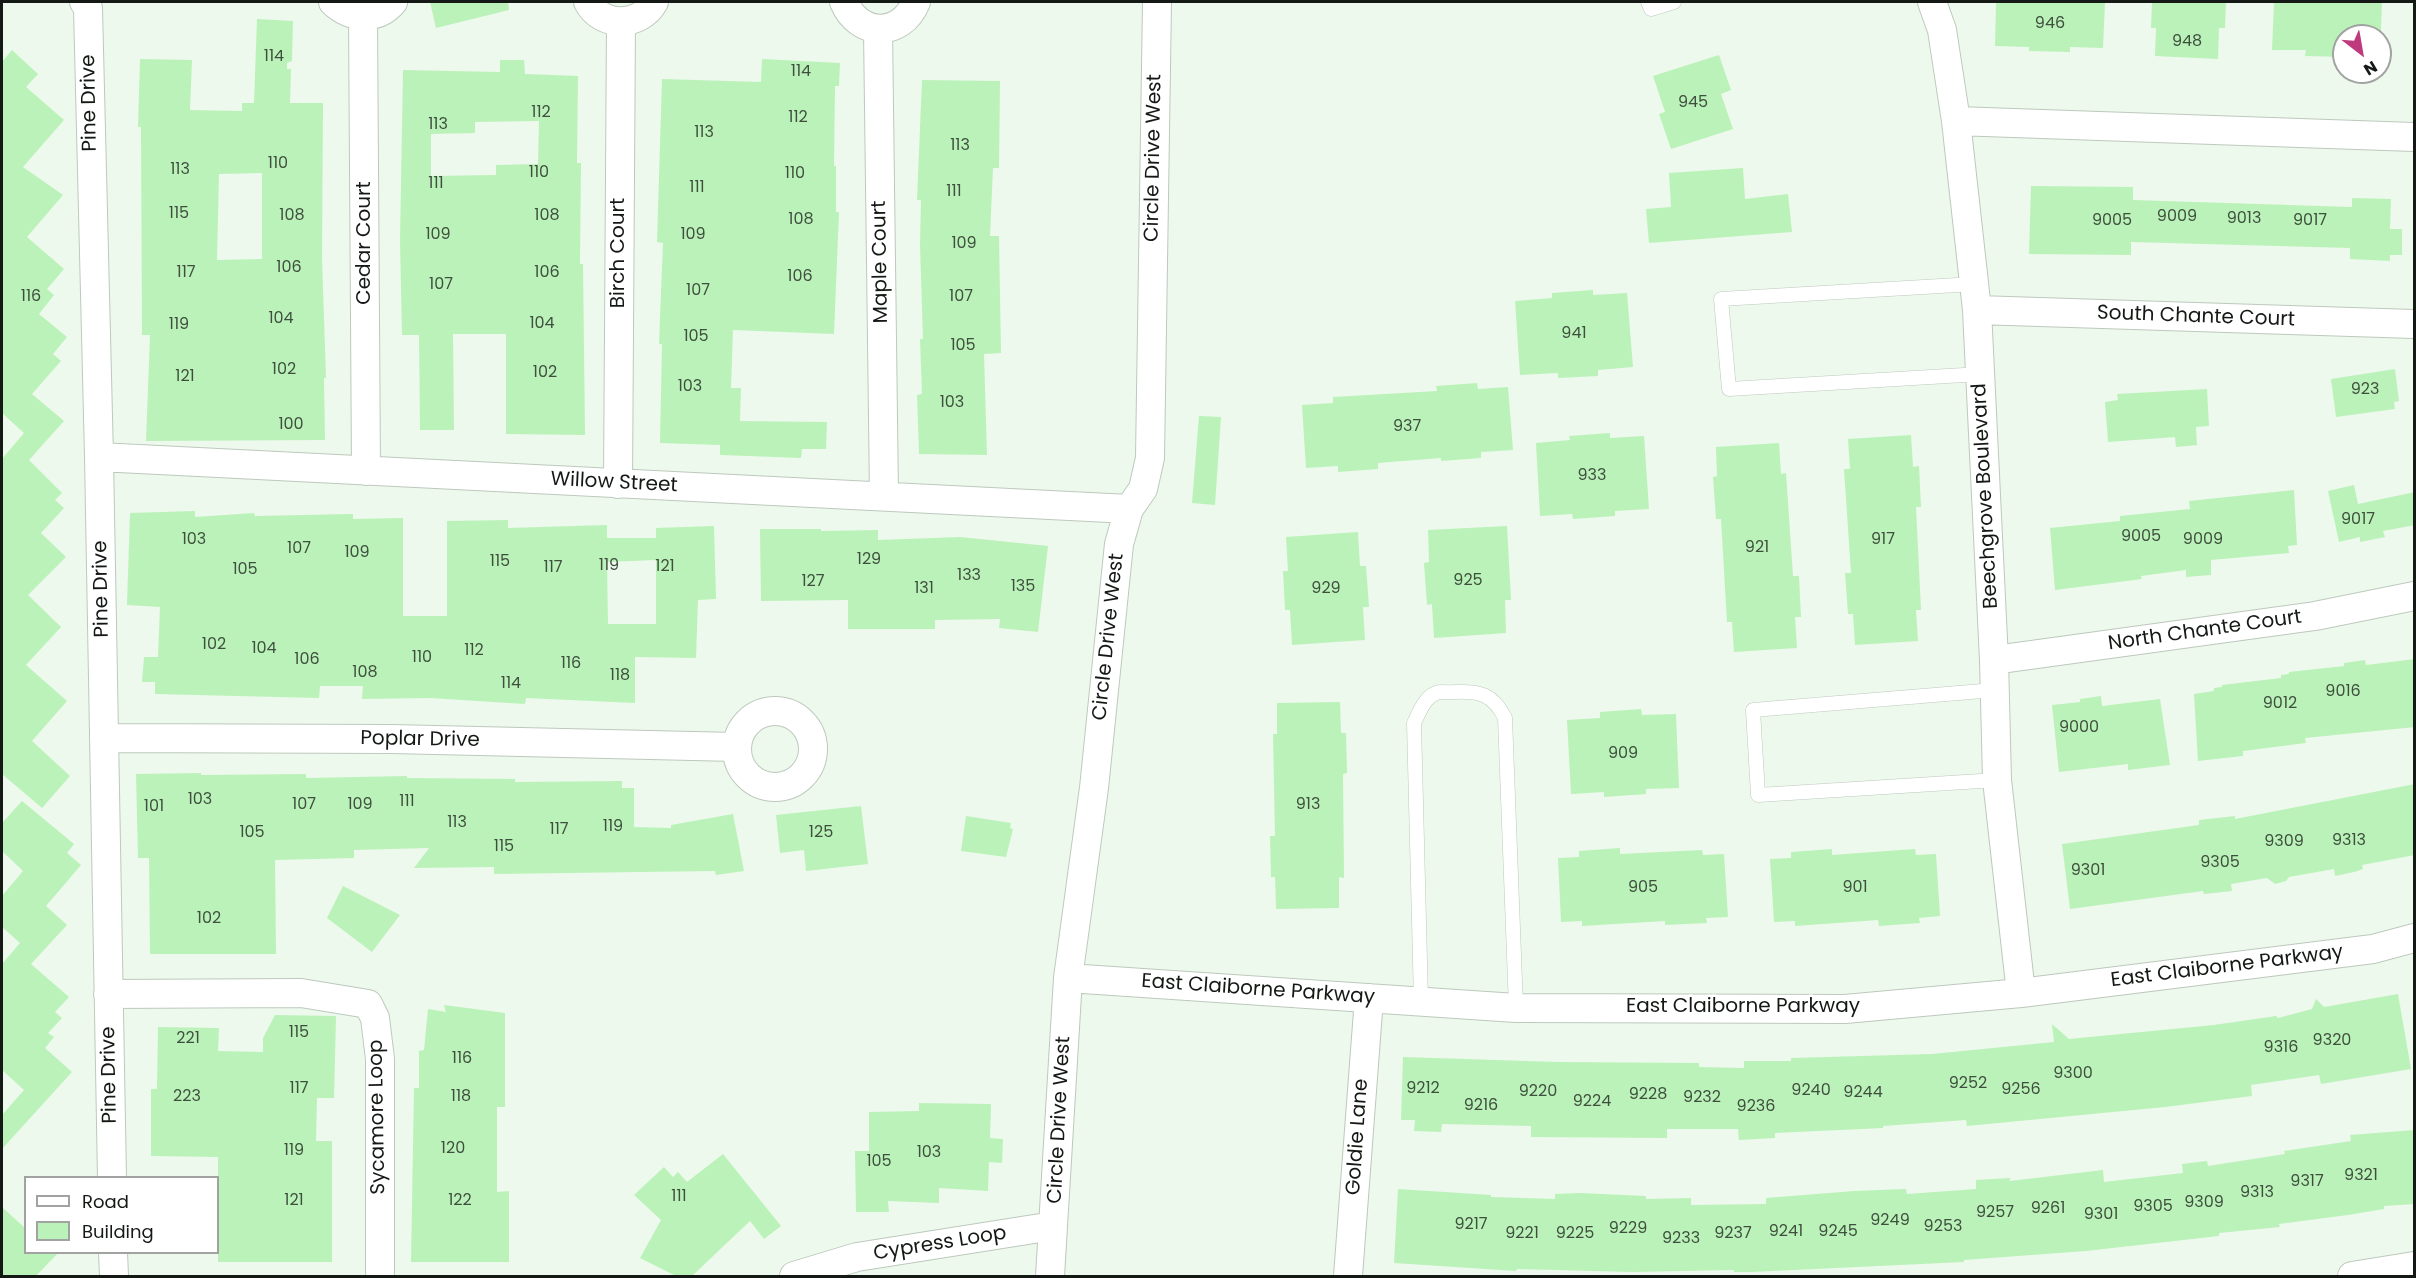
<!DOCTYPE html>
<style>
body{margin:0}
#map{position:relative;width:2416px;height:1278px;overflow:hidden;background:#edf9ec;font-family:Poppins,sans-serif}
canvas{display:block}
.frame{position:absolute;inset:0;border:3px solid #151915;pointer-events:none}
.legend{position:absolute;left:24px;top:1176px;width:195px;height:78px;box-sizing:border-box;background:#fff;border:2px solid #a1a3a1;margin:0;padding:8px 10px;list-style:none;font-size:18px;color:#151915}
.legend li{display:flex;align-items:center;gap:12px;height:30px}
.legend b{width:30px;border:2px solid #a1a3a1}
.north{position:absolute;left:2332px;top:24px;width:60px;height:60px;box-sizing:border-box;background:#fff;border:2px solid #a1a3a1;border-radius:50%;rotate:149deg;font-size:16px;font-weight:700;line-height:24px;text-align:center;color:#151915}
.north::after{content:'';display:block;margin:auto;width:21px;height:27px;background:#bf3a7d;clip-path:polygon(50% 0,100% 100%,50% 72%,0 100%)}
</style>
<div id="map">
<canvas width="2416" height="1278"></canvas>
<div class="frame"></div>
<ul class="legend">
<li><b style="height:8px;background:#fff"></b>Road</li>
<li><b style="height:16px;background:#bbf2b9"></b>Building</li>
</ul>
<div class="north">N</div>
</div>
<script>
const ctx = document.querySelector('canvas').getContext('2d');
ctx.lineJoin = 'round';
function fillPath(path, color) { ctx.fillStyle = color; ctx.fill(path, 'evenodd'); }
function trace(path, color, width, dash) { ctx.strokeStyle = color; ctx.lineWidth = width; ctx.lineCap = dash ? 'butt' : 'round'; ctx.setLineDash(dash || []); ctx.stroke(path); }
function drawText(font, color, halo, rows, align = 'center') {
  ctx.font = font + ' Poppins,sans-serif'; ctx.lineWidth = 5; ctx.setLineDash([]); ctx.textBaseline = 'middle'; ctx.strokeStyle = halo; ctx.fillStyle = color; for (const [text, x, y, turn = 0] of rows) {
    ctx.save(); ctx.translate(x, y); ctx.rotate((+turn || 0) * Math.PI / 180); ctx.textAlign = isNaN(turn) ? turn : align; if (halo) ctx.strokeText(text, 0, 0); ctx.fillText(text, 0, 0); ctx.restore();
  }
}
const building = new Path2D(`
 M430 2H508L509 10 436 28Z
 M1996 2H2105L2103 48 2070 47V52L2029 51V47L1995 46Z
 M2152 2H2226L2225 28H2219L2218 59 2155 56 2156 28H2151Z
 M2274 2H2382L2380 53V36H2344V57L2305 56 2306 50H2272Z
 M257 19 293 21 292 61 287 63V69H291L290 103H323L322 258 326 378H324L325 440 146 441 150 335H142L141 127H138L140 59 192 60 190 110 242 111V103H254ZM262 173V259L217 260 219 174Z
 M12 50 38 74 26 87 64 120 23 167 63 195 27 237 64 269 47 289 54 295 39 314 67 337 53 354 61 361 32 394 64 421 29 460 62 493 55 500 64 508 41 533 66 557 28 595 61 627 26 665 67 701 32 741 70 776 42 808 2 774V459L24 433 2 413V62Z
 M1719 55 1731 90 1721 94 1733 129 1671 149 1659 114 1665 112 1653 76Z
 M762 59 840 63 839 86H835L834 166H836V212H839L834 334 733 330 731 388H741L740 421 827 422 826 449H802L801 458 720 455V445L660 443 662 344H659L663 243 657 242 662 79 761 82Z
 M500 60H524L525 74 578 76 577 163H581L580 264H583L585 435 506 434V334H453L454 430H420L419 335H402L400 241 403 70 500 72ZM539 121 538 164 496 165V175L431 176V134L475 133V122Z
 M922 80 1000 81 999 168H993L990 236H999L1001 353 984 354 987 455 919 454 917 395 922 394 920 339H923L920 245 921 200H917Z
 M1743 168 1745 199 1788 194 1792 232 1649 243 1646 209 1671 207 1669 173Z
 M2031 186 2133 187V200L2352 207V198L2391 199 2390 229H2402V255H2390V261L2350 259V248L2131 242V255L2029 254Z
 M1593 290V295L1627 293 1633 367 1598 370V376L1558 378V373L1520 375 1515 301 1552 298V293Z
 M2395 369 2399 401 2394 402 2395 409 2336 417 2331 379Z
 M1477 383 1478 389 1508 387 1513 450 1481 452V458L1441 461V458L1378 463V469L1338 472V466L1306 468 1302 405 1333 403V397L1437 391 1436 386Z
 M2207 389 2209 426 2196 427 2197 445 2176 447 2175 437 2108 442 2105 402 2118 400 2117 394Z
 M1199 416 1221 417 1215 505 1192 503Z
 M1610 433V438L1644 436 1649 509 1615 511V516L1573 519 1572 514 1540 516 1536 443 1570 440 1569 436Z
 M1911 435 1913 467 1919 466 1921 507H1916L1921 610H1916L1918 641 1855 645 1853 614H1848L1845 573H1851L1844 469H1850L1848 439Z
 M1779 443 1781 474 1786 473 1793 576H1799L1801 617H1795L1797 648 1734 652 1732 622H1727L1721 519H1716L1713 477 1717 476 1716 447Z
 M2354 485 2358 504 2415 492V525L2383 531 2385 537 2360 542V537L2339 542 2328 491Z
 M2294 490 2297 545 2288 546 2289 553 2211 560V575L2186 577V570L2141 576 2142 579 2055 590 2050 528 2120 521V516L2190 509 2189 501Z
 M195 511V517L254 513 255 516 353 514V519L403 518V616H447V521L508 520V528L607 525V538H656V528L714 526 716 599 698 600 696 658 635 657V703L526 698 525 704 430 698 362 699 363 686H320L319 698 155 694V682H142L144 657H158L160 607 127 605 130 513ZM656 560V624H608L607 562Z
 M1507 526 1511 600H1505L1506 633 1434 638 1432 604 1427 605 1424 563 1429 562 1428 530Z
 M760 529H821V531L878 530V540L960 537 1048 546 1038 632 999 628 1000 619 935 620V629H848V600L761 601Z
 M1358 532 1360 566H1366L1369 607H1363L1365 640 1292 645 1290 610H1285L1283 571H1288L1286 537Z
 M2415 659V727L2305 738 2306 743 2243 751V756L2198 761 2194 694 2214 691V688L2222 687V685L2281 678V675L2289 674V672L2344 666V663L2365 660 2366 665Z
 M2101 696 2102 706 2160 699 2170 765 2128 770V764L2059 772 2052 705 2080 702V699Z
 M1340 702 1341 733H1346L1347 773 1343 774 1344 878 1339 877V908L1276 909 1275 877H1271L1270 836H1275L1273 734H1277V703Z
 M1641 709 1642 715 1676 714 1679 788 1646 789V794L1604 797V792L1571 794 1567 720 1600 718V712Z
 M201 773V775L306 774V778L407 776V778L515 779V782L622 781V788H634V827L671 828V825L733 814 744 871 716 875 715 871 494 874V867L414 868 429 848 354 850V858L275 860 276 954H150L149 858H138L136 774Z
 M2415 784V855L2362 865 2363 869 2354 872 2335 876 2334 869 2289 877 2286 881 2275 884 2267 878 2231 884 2232 891 2204 894 2203 891 2070 909 2062 844 2199 825V820L2235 816V819Z
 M22 801 74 844 67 853 81 865 46 906 67 925 31 964 69 997 55 1012 62 1018 48 1033 54 1037 45 1048 72 1072 2 1149V1115L24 1090 2 1070V964L20 943 2 927V896L23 871 2 851V823Z
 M861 806 868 864 806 871 804 850 780 853 776 815Z
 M966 816 1011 823 1010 828 1013 829 1006 857 961 851Z
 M1620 848V854L1702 850 1703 855 1724 854 1728 917 1706 918 1707 923 1665 925V921L1582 926V921L1561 922 1558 858 1579 857V851Z
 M1832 849V855L1915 849 1916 855 1936 854 1940 916 1919 918 1920 923 1879 926 1878 920 1795 926V921L1774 922 1770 859 1791 858V852Z
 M343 886 400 915 372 952 327 918Z
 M2398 994 2411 1069 2321 1084 2319 1075 2251 1085 2252 1096 2165 1107 1967 1126 1966 1120 1883 1126V1128L1775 1133V1138L1739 1140 1738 1129H1667V1138L1531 1137V1126L1442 1124 1441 1132 1414 1131 1415 1120H1401L1403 1057 1558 1062 1699 1063V1067L1744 1068V1061H1791V1058L1932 1054 2054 1042 2052 1024 2069 1039 2214 1025 2276 1016 2278 1018 2312 1009 2316 999 2324 1007Z
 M444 1005 505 1013V1107H497V1192L509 1191V1262H411L414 1088H419V1051L424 1050 428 1009 446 1012Z
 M275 1015 336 1016 334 1098H317L316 1141H332V1262H218V1157L151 1156V1089H157L158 1027 219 1028 218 1051 263 1052V1038Z
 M919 1103 991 1104 990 1138 1003 1139 1002 1163 989 1162 988 1191 939 1188V1203L888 1201 889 1212H856L855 1151H869V1112L919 1111Z
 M2415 1130V1204L2384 1206V1209L2348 1215 2279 1224 2280 1227 2219 1233V1236L2086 1251 1964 1260V1262L1751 1272H1734V1270L1632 1272 1517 1269 1516 1271 1394 1263 1398 1189 1491 1195V1197L1555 1199V1194L1580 1193 1646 1196V1199L1691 1198V1205L1766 1204V1198L1854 1191 1906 1189 1907 1194 1976 1189V1180L2010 1178V1181L2103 1170 2104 1182 2183 1173 2182 1164 2207 1161 2208 1166 2285 1154 2284 1151 2351 1141 2350 1135Z
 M723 1154 781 1226 764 1239 750 1221 692 1276H676L640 1258 661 1220 634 1195 664 1167 673 1177 678 1172 687 1182Z
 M2 1207 26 1229V1252H59L36 1276H2Z`);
const lane = new Path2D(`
 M1648 2 1651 9 1674 2
 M1974 284 1721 299 1729 389 1981 374
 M1995 690 1753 710 1758 795 1997 780
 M1421 1001 1414 723C1419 713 1424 698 1436 693 1441 691 1450 693 1455 692 1480 691 1493 694 1505 718L1516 1008`);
const street = new Path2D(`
 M84 2 88 8 99 457 112 1178
 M333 2C350 18 377 21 393 2
 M588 2C602 28 640 27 654 2
 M844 2C859 37 901 38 916 2
 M1932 2 1942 30 1956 121 1977 310 1994 660 1997 780 2021 993
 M363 16 366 471
 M878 29 884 496
 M1956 121 2414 137
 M1977 310 2414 324
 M99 457 1129 509
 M618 484 621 22
 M1994 660 2315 616 2414 596
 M737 749a38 38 0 1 1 76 0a38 38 0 1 1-76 0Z
 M104 738 392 739 736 747
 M1068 978 1516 1008 1845 1009 2021 993 2373 949 2414 938
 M108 994 301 993 368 1004 375 1018 380 1059V1276
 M113 1252 114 1276
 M794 1276 857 1257 1053 1226
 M1050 1276 1068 978 1094 788 1119 544 1129 509 1143 489 1150 458 1157 2
 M1348 1276 1369 998
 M2352 1276 2414 1266`);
const numberNames = [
 ["946",2050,24],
 ["948",2187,42],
 ["114",274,57],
 ["114",801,72],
 ["945",1693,103],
 ["112",541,113],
 ["112",798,118],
 ["113",438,125],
 ["113",704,133],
 ["113",960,146],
 ["110",278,164],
 ["113",180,170],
 ["110",539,173],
 ["110",795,174],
 ["111",436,184],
 ["111",697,188],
 ["111",954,192],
 ["115",179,214],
 ["108",292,216],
 ["108",547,216],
 ["9009",2177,217],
 ["9013",2244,219],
 ["108",801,220],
 ["9005",2112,221],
 ["9017",2310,221],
 ["109",438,235],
 ["109",693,235],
 ["109",964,244],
 ["106",289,268],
 ["117",186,273],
 ["106",547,273],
 ["106",800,277],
 ["107",441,285],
 ["107",698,291],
 ["116",31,297],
 ["107",961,297],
 ["104",281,319],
 ["104",542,324],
 ["119",179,325],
 ["941",1574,334],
 ["105",696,337],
 ["105",963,346],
 ["102",284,370],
 ["102",545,373],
 ["121",185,377],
 ["103",690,387],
 ["923",2365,390],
 ["103",952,403],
 ["100",291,425],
 ["937",1407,427],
 ["933",1592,476],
 ["9017",2358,520],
 ["9005",2141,537],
 ["103",194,540],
 ["917",1883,540],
 ["9009",2203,540],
 ["921",1757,548],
 ["107",299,549],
 ["109",357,553],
 ["129",869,560],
 ["115",500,562],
 ["119",609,566],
 ["121",665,567],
 ["117",553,568],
 ["105",245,570],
 ["133",969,576],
 ["925",1468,581],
 ["127",813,582],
 ["135",1023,587],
 ["131",924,589],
 ["929",1326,589],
 ["102",214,645],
 ["104",264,649],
 ["112",474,651],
 ["110",422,658],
 ["106",307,660],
 ["116",571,664],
 ["108",365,673],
 ["118",620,676],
 ["114",511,684],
 ["9016",2343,692],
 ["9012",2280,704],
 ["9000",2079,728],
 ["909",1623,754],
 ["103",200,800],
 ["111",407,802],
 ["107",304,805],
 ["109",360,805],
 ["913",1308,805],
 ["101",154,807],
 ["113",457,823],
 ["119",613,827],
 ["117",559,830],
 ["105",252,833],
 ["125",821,833],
 ["9313",2349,841],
 ["9309",2284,842],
 ["115",504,847],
 ["9305",2220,863],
 ["9301",2088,871],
 ["905",1643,888],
 ["901",1855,888],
 ["102",209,919],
 ["115",299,1033],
 ["221",188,1039],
 ["9320",2332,1041],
 ["9316",2281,1048],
 ["116",462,1059],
 ["9300",2073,1074],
 ["9252",1968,1084],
 ["117",299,1089],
 ["9212",1423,1089],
 ["9256",2021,1090],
 ["9240",1811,1091],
 ["9220",1538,1092],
 ["9244",1863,1093],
 ["9228",1648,1095],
 ["223",187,1097],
 ["118",461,1097],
 ["9232",1702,1098],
 ["9224",1592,1102],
 ["9216",1481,1106],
 ["9236",1756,1107],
 ["120",453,1149],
 ["119",294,1151],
 ["103",929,1153],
 ["105",879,1162],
 ["9321",2361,1176],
 ["9317",2307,1182],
 ["9313",2257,1193],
 ["111",679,1197],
 ["121",294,1201],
 ["122",460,1201],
 ["9309",2204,1203],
 ["9305",2153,1207],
 ["9261",2048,1209],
 ["9257",1995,1213],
 ["9301",2101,1215],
 ["9249",1890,1221],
 ["9217",1471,1225],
 ["9253",1943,1227],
 ["9229",1628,1229],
 ["9241",1786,1232],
 ["9245",1838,1232],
 ["9221",1522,1234],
 ["9225",1575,1234],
 ["9237",1733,1234],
 ["9233",1681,1239]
];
const streetNames = [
 ["Pine Drive",90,103,-91],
 ["Circle Drive West",1154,158,-89],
 ["Cedar Court",365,243,-90],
 ["Birch Court",619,253,-90],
 ["Maple Court",881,262,-91],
 ["South Chante Court",2196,317,2],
 ["Willow Street",614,483,3],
 ["Beechgrove Boulevard",1986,496,-93],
 ["Pine Drive",102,589,-91],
 ["North Chante Court",2205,631,-8],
 ["Circle Drive West",1109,637,-84],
 ["Poplar Drive",420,740,1],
 ["East Claiborne Parkway",2227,967,-7],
 ["East Claiborne Parkway",1258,990,4],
 ["East Claiborne Parkway",1743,1007],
 ["Pine Drive",110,1075,-91],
 ["Sycamore Loop",378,1117,-91],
 ["Circle Drive West",1060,1120,-87],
 ["Goldie Lane",1358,1137,-86],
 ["Cypress Loop",940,1244,-9]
];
fillPath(building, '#bbf2b9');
trace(lane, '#bdc9bd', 15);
trace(street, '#bdc9bd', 30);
trace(lane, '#fff', 14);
trace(street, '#fff', 28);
drawText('16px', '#3e4f3e', null, numberNames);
drawText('20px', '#151915', '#fff', streetNames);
</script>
